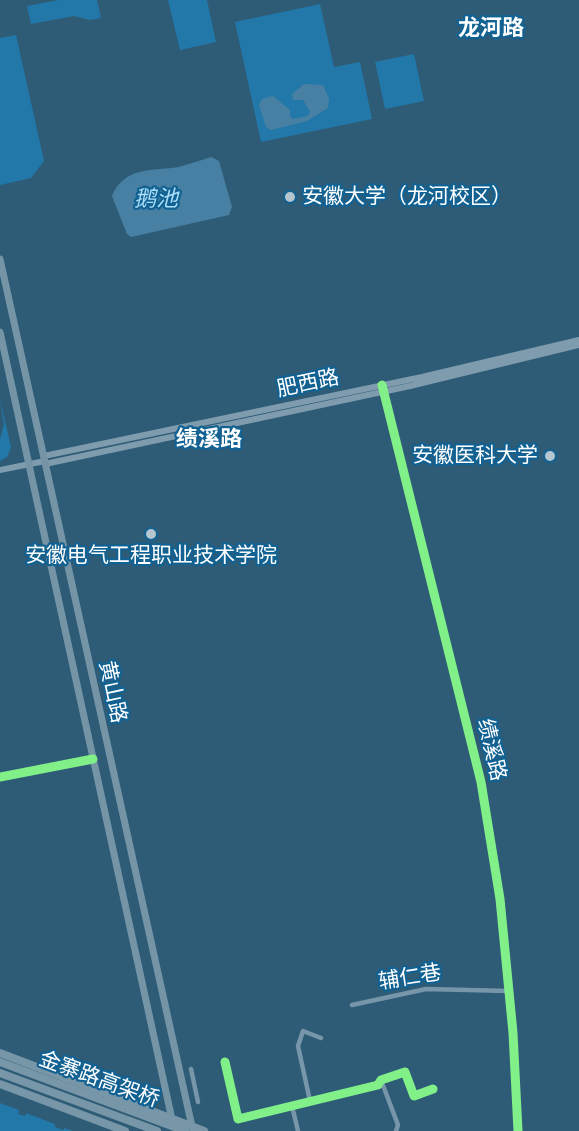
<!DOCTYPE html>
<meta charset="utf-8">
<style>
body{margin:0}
canvas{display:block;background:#2e5b76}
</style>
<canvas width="579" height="1131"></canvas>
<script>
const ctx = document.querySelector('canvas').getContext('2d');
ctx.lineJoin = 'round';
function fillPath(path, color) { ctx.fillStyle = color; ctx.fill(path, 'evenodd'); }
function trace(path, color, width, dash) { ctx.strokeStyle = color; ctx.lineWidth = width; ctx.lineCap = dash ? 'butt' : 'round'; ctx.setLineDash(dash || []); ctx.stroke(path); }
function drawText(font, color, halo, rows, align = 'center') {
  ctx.font = font + ' Arial,"Noto Sans SC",sans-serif'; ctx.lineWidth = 4.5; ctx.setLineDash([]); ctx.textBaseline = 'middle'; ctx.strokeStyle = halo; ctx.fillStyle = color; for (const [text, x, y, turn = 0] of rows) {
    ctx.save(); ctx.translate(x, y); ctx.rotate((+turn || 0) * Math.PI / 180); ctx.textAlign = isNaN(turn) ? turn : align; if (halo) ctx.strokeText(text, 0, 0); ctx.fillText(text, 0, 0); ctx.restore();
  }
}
const green = new Path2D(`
 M59 0H97L101 18 90 20 74 16 31 24 27 6Z
 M168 0H207L216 42 180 50Z
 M320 4 334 67 360 62 372 119 261 142 235 22Z
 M16 35 44 161 31 178 0 185V38Z
 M414 54 424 101 385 109 375 62Z
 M0 399 11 447 7 457 0 461V439L4 424Z
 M0 1103 19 1110 18 1114 25 1116 26 1113 55 1124V1127L63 1130 64 1128 73 1131H0Z`);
const water = new Path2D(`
 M304 84 323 85 329 99 328 108 307 121 271 130 266 127 259 105 262 99 273 96 290 110V116L293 119 307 116 310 112 303 100H293L292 94Z
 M211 157 219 161 232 207 229 215 131 237 127 234 112 196C124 166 154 171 179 167 190 164 201 160 211 157Z`);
const minor = new Path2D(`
 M0 777 93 759
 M352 1005 426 989 509 991
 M225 1062 238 1119 378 1085 381 1080 405 1072 414 1096 433 1089
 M191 1069 198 1102
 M381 1080 398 1125 396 1131
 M310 1101 298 1046 303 1031 321 1038
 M292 1106 298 1131`);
const tertiary = new Path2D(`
 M382 388 481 782 500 899 513 1033 518 1131`);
const secondary = new Path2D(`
 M44 456 422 377 579 340
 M45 464 410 386 579 345
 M0 470 45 461`);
const primary = new Path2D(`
 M0 259 193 1131
 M0 332 173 1124`);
const trunk = new Path2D(`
 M0 1053 204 1131
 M0 1073 157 1131
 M0 1084 125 1131`);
const trunkBridge = new Path2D(`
 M0 1062 185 1131`);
const cycleway = new Path2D(`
 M382 385 481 782 500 899 513 1033 518 1131
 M0 777 93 759
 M225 1062 238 1119 378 1085 381 1080 405 1072 414 1096 433 1089`);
const markers = [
 [290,197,6,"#b6c6cf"],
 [550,456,6,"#b6c6cf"],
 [151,534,6,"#b6c6cf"]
];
const poiNames = [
 ["安徽大学（龙河校区）",302,197],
 ["安徽医科大学",538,456,"right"],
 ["安徽电气工程职业技术学院",151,556,"center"]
];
const streetNames = [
 ["肥西路",308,384,-12],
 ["黄山路",112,692,78],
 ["绩溪路",491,750,77],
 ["辅仁巷",410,978,-9],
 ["金寨路高架桥",99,1080,20]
];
const neighbourhoodNames = [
 ["龙河路",491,29],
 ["绩溪路",209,440]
];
const waterNames = [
 ["鹅池",156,200]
];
fillPath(green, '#2278a9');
fillPath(water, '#4780a2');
trace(minor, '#7796a9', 4.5);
trace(tertiary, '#7796a9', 5);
trace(secondary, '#7e9cad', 6);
trace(primary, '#7595a7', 7);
trace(trunk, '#7796a8', 8);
trace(trunkBridge, '#7796a8', 8);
trace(cycleway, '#82f089', 9);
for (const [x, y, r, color] of markers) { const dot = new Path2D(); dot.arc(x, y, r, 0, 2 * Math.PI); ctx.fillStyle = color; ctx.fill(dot); trace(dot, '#116293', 2); }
drawText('21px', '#fff', '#116293', poiNames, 'left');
drawText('21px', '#fff', '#116293', streetNames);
drawText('bold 22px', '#fff', '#116293', neighbourhoodNames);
drawText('italic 22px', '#abdefa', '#116293', waterNames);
</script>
